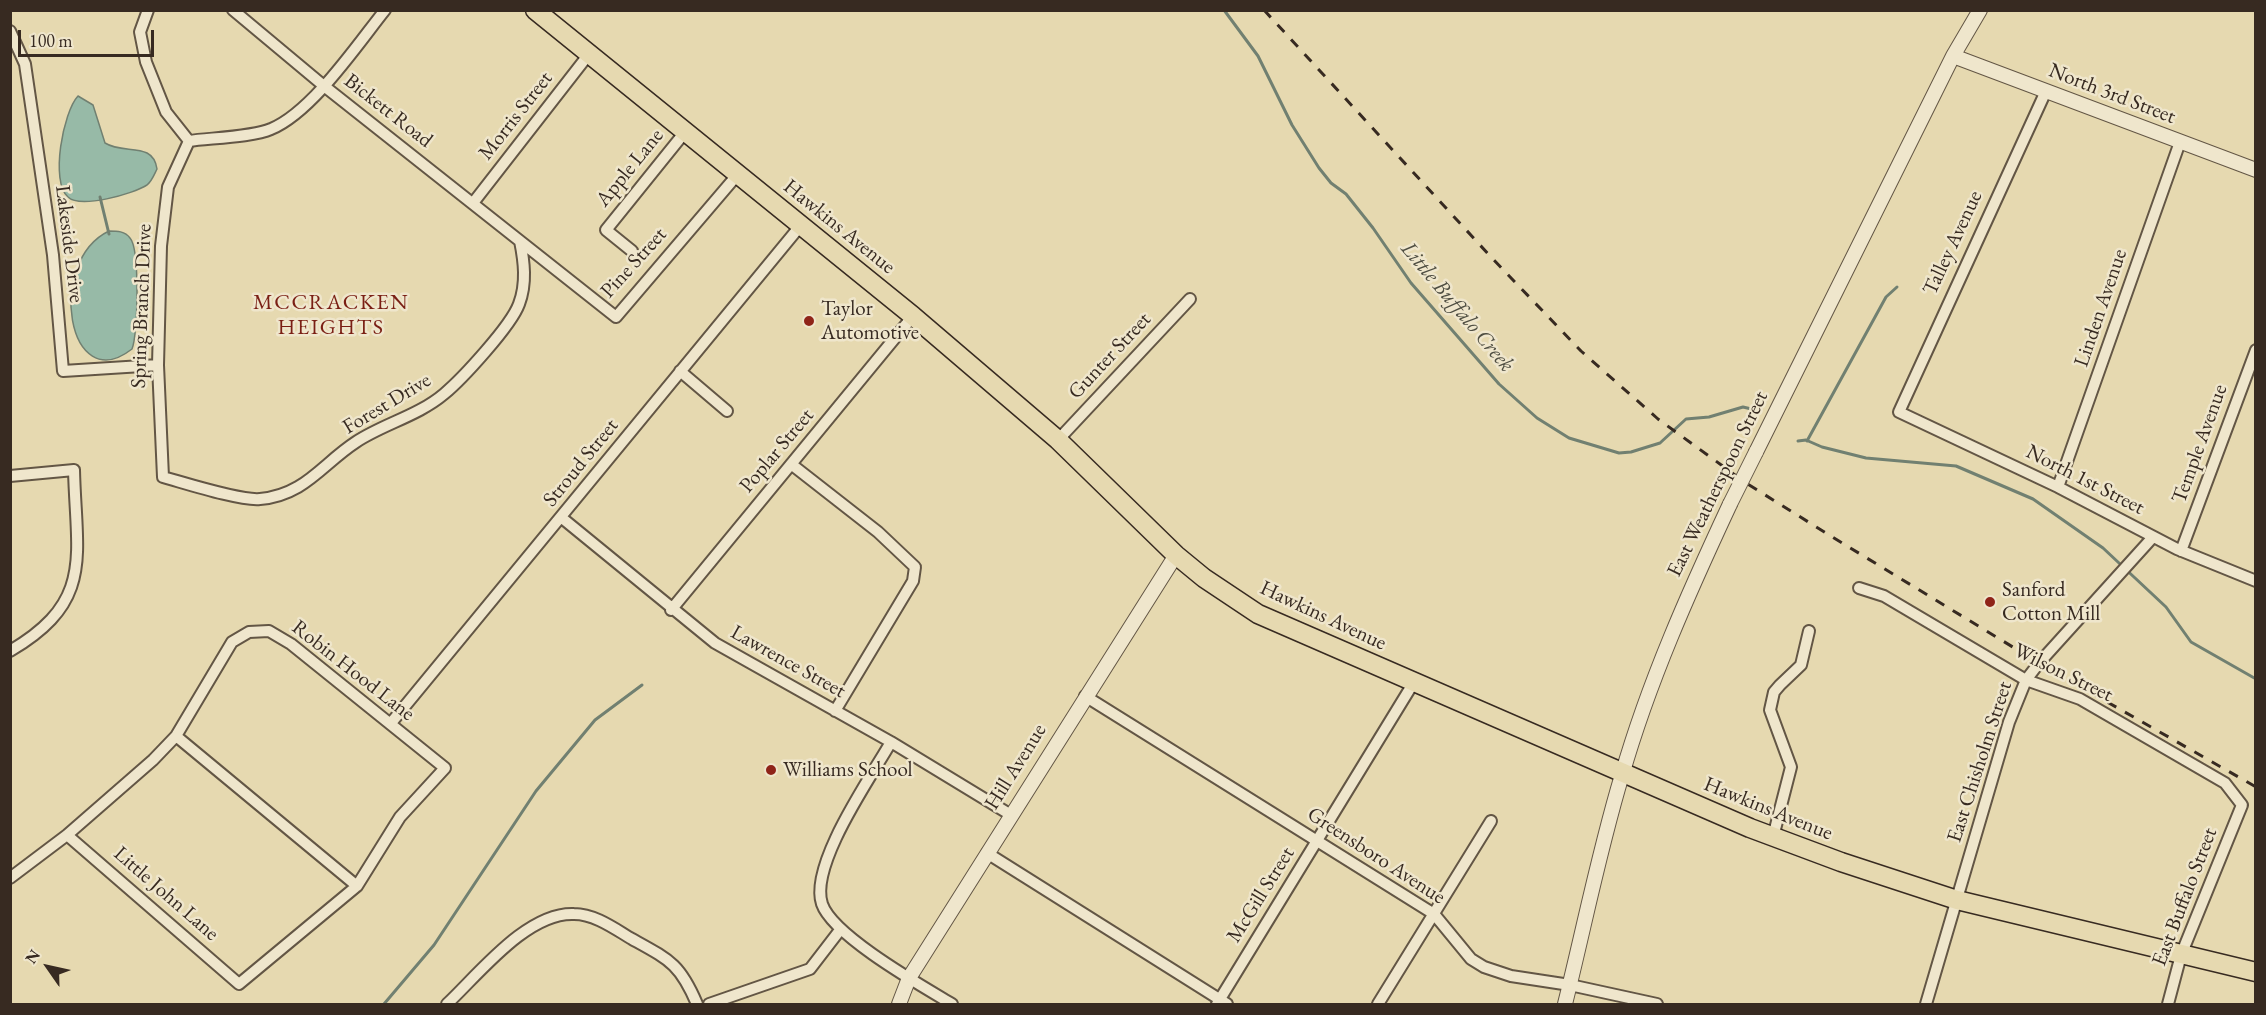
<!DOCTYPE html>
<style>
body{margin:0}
#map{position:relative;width:2266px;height:1015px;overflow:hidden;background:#e6d9b0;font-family:"EB Garamond",serif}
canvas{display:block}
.frame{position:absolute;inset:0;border:12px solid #372a21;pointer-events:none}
.north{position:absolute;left:18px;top:937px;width:60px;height:60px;-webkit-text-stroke:4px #efe6cc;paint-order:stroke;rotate:304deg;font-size:16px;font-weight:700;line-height:24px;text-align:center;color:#372a21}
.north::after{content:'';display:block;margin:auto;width:21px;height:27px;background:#372a21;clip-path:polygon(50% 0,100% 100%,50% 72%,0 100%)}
.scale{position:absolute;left:18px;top:30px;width:136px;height:27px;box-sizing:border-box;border:3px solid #372a21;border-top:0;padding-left:8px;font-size:18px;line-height:21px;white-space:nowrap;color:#372a21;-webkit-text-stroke:4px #efe6cc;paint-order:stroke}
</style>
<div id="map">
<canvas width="2266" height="1015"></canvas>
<div class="frame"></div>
<div class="north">N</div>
<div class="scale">100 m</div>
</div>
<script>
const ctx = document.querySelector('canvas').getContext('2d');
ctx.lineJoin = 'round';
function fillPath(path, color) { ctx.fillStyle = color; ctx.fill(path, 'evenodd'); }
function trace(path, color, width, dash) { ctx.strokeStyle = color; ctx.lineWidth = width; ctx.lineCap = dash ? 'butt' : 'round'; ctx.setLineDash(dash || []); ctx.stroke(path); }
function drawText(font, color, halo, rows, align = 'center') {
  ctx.font = font + ' "EB Garamond",serif'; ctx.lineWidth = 5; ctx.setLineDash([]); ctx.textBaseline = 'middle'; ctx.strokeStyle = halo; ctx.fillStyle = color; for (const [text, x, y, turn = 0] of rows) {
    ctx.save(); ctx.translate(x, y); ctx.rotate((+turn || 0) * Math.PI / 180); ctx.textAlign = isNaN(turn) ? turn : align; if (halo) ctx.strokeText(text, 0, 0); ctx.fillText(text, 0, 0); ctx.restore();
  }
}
const water = new Path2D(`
 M78 96 93 105 105 143C124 155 153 141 157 169 154 175 152 181 147 185 133 194 80 209 68 197 50 182 63 112 78 96Z
 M109 231C117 231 125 231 130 238 140 249 138 335 132 349 68 399 45 262 109 231Z`);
const stream = new Path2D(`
 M1224 10 1258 56 1292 125 1319 168 1331 183 1346 194 1373 228 1411 283 1499 384 1537 418 1569 438 1619 453 1631 452 1660 443 1686 419 1709 417 1743 407 1760 411
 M100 197 109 234
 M1798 441 1806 440 1822 447 1866 458 1956 466 2033 499 2103 548 2166 607 2191 642 2256 679
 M1807 441 1886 297 1897 287
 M384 1004 434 945 536 791 595 720 642 685`);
const minor = new Path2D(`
 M148 10 140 32 146 62 166 112 189 141
 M233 10 324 86 616 317 738 174
 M10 31 25 64 53 255 63 371 158 365
 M2046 91 1899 412 2058 487 2177 549 2256 581
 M189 141 168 187 161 246 158 365 163 477C185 483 240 501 260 499 305 495 322 464 356 442 383 424 418 416 444 394 462 379 511 326 519 304 527 283 524 261 520 241
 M189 141C210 138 253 137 271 129 312 112 357 45 385 10
 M473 203 589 54
 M632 251 606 230 685 132
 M680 371 727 411
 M1058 440 1190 299
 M791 464 878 532 915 567 913 581 835 711
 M10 476 74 470C76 556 95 601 10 651
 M2058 487 2180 142
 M562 518 715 643 891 742 1011 815
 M2181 551 2256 350
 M1859 588 1884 596 2026 680 2080 699 2225 783 2242 805 2181 955 2168 1004
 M671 610 913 316
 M1085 696 1434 914 1471 959 1484 967 1511 976 1570 985 1657 1004
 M391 723 801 225
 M176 736 357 886
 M891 742C871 777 809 865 822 904 833 936 922 986 952 1004
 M1773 837 1791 767 1770 710 1774 692 1780 685 1801 665 1809 631
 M987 853 1227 1004
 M10 878 67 835 153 760 176 736 232 642 249 632 269 631 291 644 445 768 400 817 357 886 239 984 67 835
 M447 1004C479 974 527 912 574 914 595 914 615 929 632 939 670 960 680 964 697 1004
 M709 1004 810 969 840 930
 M1217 1004 1414 682
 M1378 1004 1491 821
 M1926 1004 2009 722 2026 680 2039 663 2153 537`);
const tertiary = new Path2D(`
 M1953 56 2256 170
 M1756 452 1953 56 1980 10
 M899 1004 909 978 1176 555
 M1565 1004C1584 928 1599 851 1622 775 1649 681 1689 592 1730 504`);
const primary = new Path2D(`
 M535 10 913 316 1058 440 1176 555 1204 578 1258 614 1750 828 1841 862 1957 900 2256 972`);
const rail = new Path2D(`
 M1264 10 1491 257 1581 351 1658 419 1746 483 1834 538 2039 663 2256 787`);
const tertiaryBridge = new Path2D(`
 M1730 504 1756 452`);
const markers = [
 [809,321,6,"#8f2418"],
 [1990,602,6,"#8f2418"],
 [771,770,6,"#8f2418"]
];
const streetNames = [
 ["North 3rd Street",2112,94,21],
 ["Bickett Road",388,111,38],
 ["Morris Street",516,116,-52],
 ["Apple Lane",630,168,-51],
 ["Hawkins Avenue",839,227,39],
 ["Talley Avenue",1953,243,-65],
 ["Lakeside Drive",69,244,83],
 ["Pine Street",634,263,-48],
 ["Spring Branch Drive",142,306,-88],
 ["Linden Avenue",2101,308,-71],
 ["Gunter Street",1110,356,-47],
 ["Forest Drive",387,404,-31],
 ["Temple Avenue",2200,444,-70],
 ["Poplar Street",777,451,-50],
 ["Stroud Street",581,463,-51],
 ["North 1st Street",2085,480,27],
 ["East Weatherspoon Street",1718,484,-64],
 ["Hawkins Avenue",1323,616,25],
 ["Lawrence Street",788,662,29],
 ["Robin Hood Lane",353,671,38],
 ["Wilson Street",2063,673,26],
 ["East Chisholm Street",1980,762,-72],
 ["Hill Avenue",1016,767,-58],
 ["Hawkins Avenue",1768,809,22],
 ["Greensboro Avenue",1376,856,33],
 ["Little John Lane",166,894,41],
 ["McGill Street",1261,895,-58],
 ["East Buffalo Street",2185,897,-69]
];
const poiNames = [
 ["Taylor",821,309],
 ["Automotive",821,333],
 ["Sanford",2002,590],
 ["Cotton Mill",2002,614],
 ["Williams School",783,770]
];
const neighbourhoodNames = [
 ["MCCRACKEN",331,303],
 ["HEIGHTS",331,328]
];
const waterNames = [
 ["Little Buffalo Creek",1457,307,50]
];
fillPath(water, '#97baa7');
trace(water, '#718071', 1.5);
trace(stream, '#718071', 3);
trace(minor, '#635645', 14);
trace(tertiary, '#635645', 16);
trace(primary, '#372a21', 21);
trace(minor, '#efe6cc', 10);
trace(tertiary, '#efe6cc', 14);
trace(primary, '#e6d9b0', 18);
trace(rail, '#372a21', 3, [10, 10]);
trace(tertiaryBridge, '#635645', 16, []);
trace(tertiaryBridge, '#efe6cc', 14);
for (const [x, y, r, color] of markers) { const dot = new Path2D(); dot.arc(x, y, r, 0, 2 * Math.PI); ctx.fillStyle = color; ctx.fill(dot); trace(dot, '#efe6cc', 2); }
drawText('21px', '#372a21', '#efe6cc', streetNames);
drawText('21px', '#372a21', '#efe6cc', poiNames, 'left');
ctx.letterSpacing = '1.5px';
drawText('22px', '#7a1f14', '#efe6cc', neighbourhoodNames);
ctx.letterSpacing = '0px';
drawText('italic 22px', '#4f4e42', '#efe6cc', waterNames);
</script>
